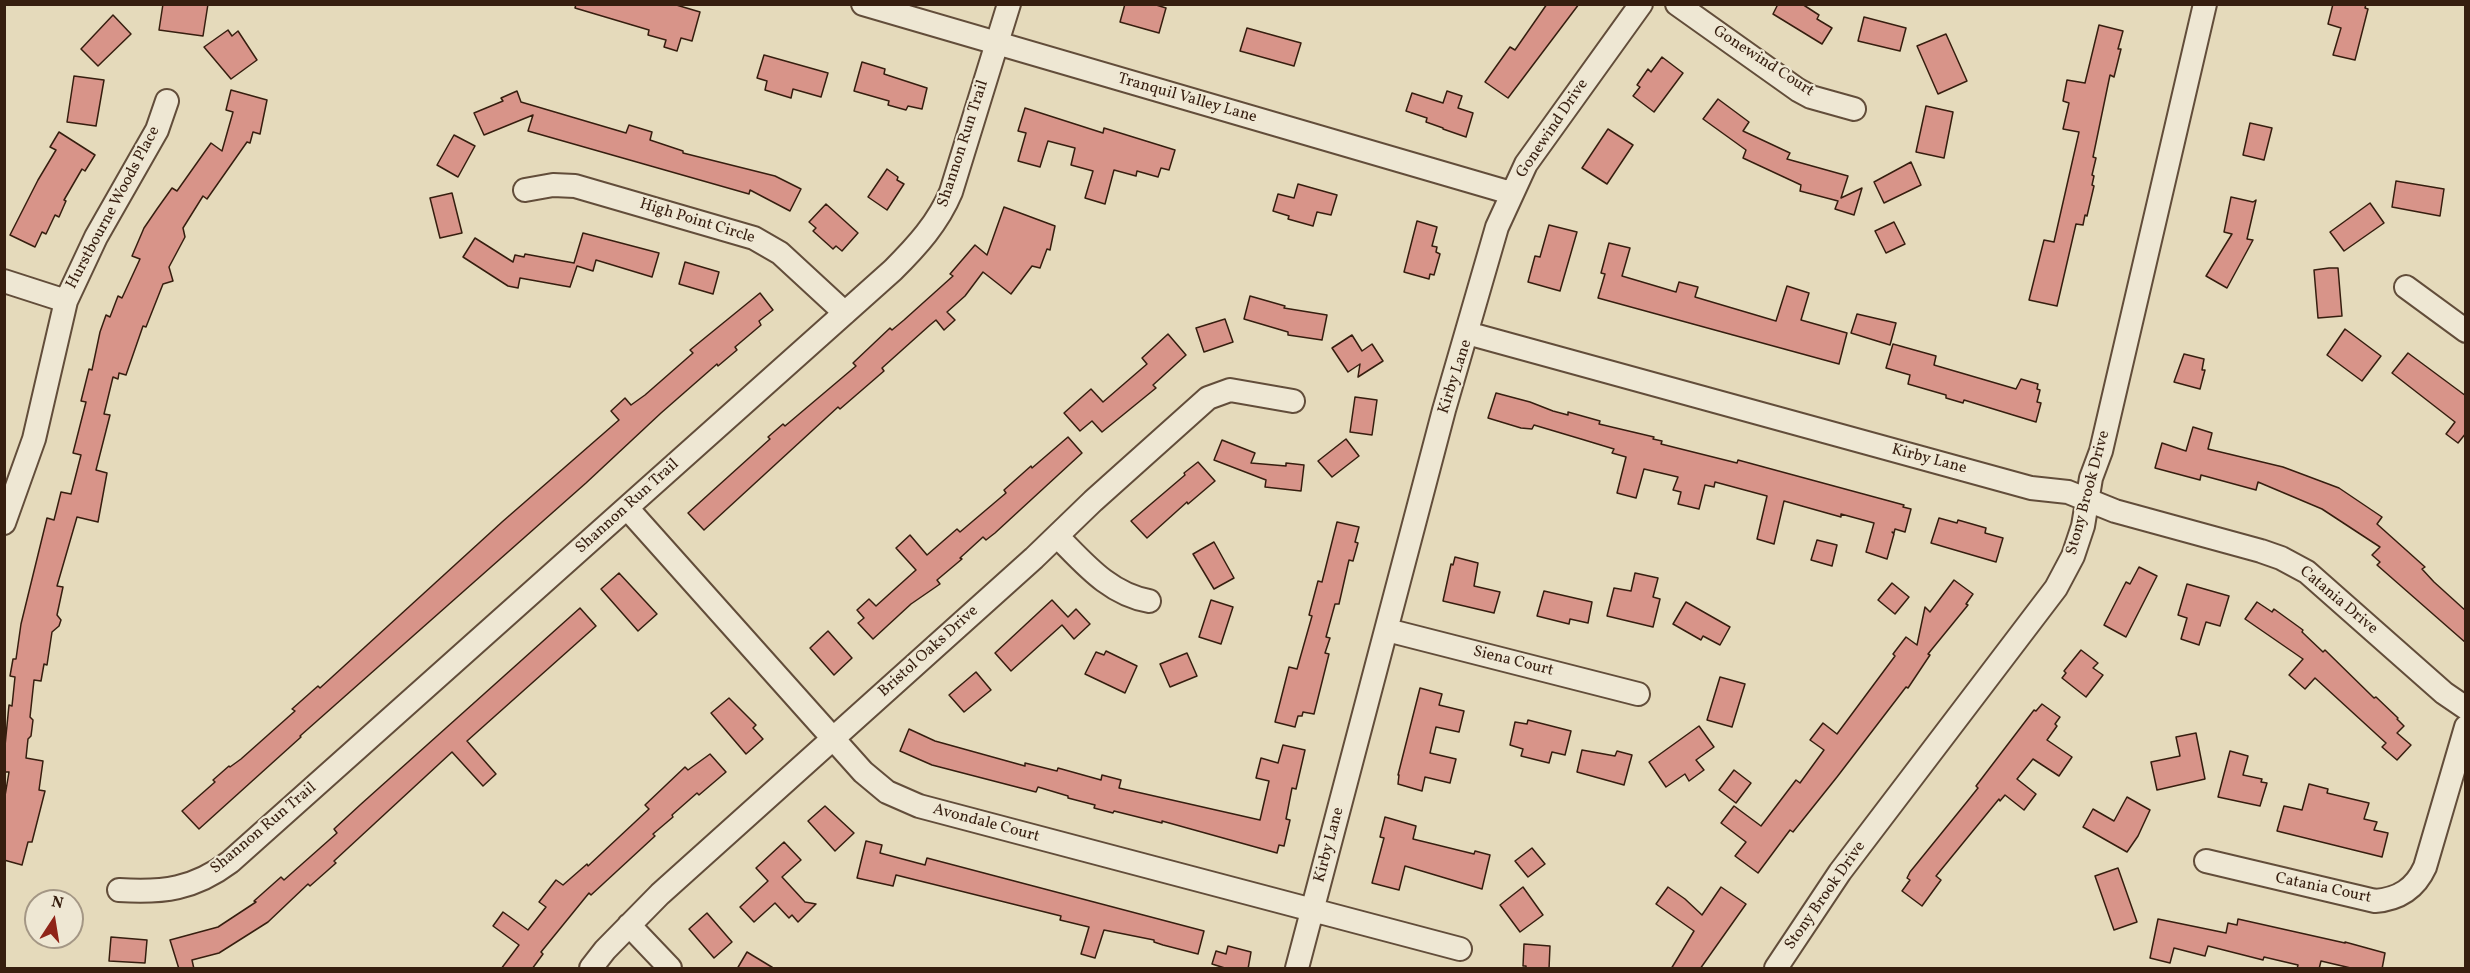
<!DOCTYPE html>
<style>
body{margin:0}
#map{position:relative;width:2470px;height:973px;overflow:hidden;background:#e5dabb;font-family:Vollkorn,serif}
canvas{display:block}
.frame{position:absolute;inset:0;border:6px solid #361e0f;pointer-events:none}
.north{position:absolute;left:24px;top:889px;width:60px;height:60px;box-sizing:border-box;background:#eee7d3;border:2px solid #a49785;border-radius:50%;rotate:12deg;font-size:16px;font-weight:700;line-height:24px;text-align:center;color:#361e0f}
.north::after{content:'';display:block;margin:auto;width:21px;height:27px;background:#8f2418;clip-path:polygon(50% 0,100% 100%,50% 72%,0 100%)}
</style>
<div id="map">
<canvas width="2470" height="973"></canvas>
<div class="frame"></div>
<div class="north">N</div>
</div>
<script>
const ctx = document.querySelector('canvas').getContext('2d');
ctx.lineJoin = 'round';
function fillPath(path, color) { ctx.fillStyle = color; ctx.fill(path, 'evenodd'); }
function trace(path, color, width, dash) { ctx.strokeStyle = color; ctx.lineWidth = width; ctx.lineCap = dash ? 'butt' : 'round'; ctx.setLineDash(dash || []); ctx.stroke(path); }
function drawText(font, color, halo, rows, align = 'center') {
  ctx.font = font + ' Vollkorn,serif'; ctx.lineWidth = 4.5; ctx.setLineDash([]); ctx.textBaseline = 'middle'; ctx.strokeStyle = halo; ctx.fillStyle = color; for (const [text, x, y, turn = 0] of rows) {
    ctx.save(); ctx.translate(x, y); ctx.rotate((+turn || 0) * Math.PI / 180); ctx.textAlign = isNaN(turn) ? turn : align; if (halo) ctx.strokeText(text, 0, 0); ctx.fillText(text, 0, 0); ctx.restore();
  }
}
const building = new Path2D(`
 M163 4H208L203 36 159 30Z
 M576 4H673L700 12 692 41 681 38 677 51 664 47 666 40 648 35 649 30 575 8Z
 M1125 4H1153L1166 8 1159 33 1120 22Z
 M1547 4H1579L1508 98 1485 82 1510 47 1515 50Z
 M1778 4H1802L1819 15 1817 19 1832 28 1822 44 1773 14Z
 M2333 4H2366L2365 8 2368 9 2355 60 2333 55 2341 28 2328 24Z
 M113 15 131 34 98 66 81 49Z
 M1864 17 1906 28 1900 51 1858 41Z
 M2099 25 2123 31 2118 49H2121L2114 77 2110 75 2093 157 2096 158 2092 175 2094 176 2092 185 2094 186 2087 216 2085 215 2083 225 2076 224 2057 306 2029 300 2044 240 2054 242 2079 132 2063 129 2069 103 2063 101 2067 80 2085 83Z
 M1247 28 1301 43 1294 66 1240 51Z
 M228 30 232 36 238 31 257 60 231 79 204 47Z
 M1946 34 1967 81 1938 94 1917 46Z
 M764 55 828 73 821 97 793 89 791 98 765 90 767 81 757 78Z
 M1662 57 1683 73 1654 112 1633 96 1640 87 1637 85 1648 69 1651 72Z
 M862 62 885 69 884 74 927 88 922 109 908 106 906 110 888 105 889 101 854 91Z
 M74 76 104 80 96 126 67 122Z
 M231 90 267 100 260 134 253 132 250 143 247 142 207 199 203 196 183 228 185 237 169 267 173 281 163 284 146 327 143 326 126 375 119 373 118 379 113 377 104 414 110 415 96 470 107 473 98 522 77 517 57 586 63 587 57 615 61 620 59 626 52 632 47 665 44 664 41 681 34 680 30 717 33 720 31 736 28 739 26 758 43 761 39 790 45 791 32 842H28L22 865 4 860V802L9 772H4V756L9 705 12 706 15 677 10 676 13 659H16L21 624 47 518 54 520 61 492 71 494 81 455 73 453 86 402 81 401 89 369 92 370 100 332 106 315 110 317 118 296 122 298 140 259 132 256 144 228 157 209 172 188 177 191 211 143 222 151 233 112 226 110Z
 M517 91 521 102 626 133 629 125 652 132 650 140 683 151V153L775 176 801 189 790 211 750 190 749 194 528 131 533 115 484 135 474 113 503 101 501 98Z
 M1447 91 1462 96 1458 108 1473 113 1466 137 1443 129V128L1426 122 1427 118 1406 111 1412 93 1443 103Z
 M1718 99 1749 122 1743 131 1790 153 1787 159 1848 176 1841 198 1862 188 1854 215 1835 209 1838 201 1800 191 1801 185 1743 158 1746 150 1703 119Z
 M1926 106 1953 112 1944 158 1916 152Z
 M1025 108 1103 133 1104 128 1175 150 1169 170 1161 168 1158 177 1137 171 1136 176 1114 170 1105 204 1085 198 1093 171 1071 165 1075 148 1048 141 1040 167 1018 161 1026 133 1018 131Z
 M2250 123 2272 128 2264 160 2243 155Z
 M1608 129 1633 145 1607 184 1582 168Z
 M59 132 95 155 85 171 82 169 64 200 66 201 59 217 55 215 46 234 42 232 35 247 10 235 38 180 56 150 50 147Z
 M454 135 475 146 458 177 437 165Z
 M1911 162 1921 185 1884 203 1874 182Z
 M887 169 898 177 897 180 904 184 887 210 868 197Z
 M2396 181 2444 189 2440 216 2392 207Z
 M1298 184 1337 195 1331 215 1317 212 1313 226 1288 219 1289 216 1273 211 1278 194 1294 198Z
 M452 193 462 233 440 238 430 198Z
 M2231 197 2253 202 2256 200 2247 239 2253 240 2227 288 2206 276 2232 234 2224 232Z
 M2370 203 2384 223 2344 251 2330 232Z
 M826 204 858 233 842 251 836 246 833 249 813 231 816 228 809 222Z
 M1004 207 1055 226 1050 250 1047 249 1040 268 1032 266 1011 294 983 272 965 296 947 312 955 320 944 330 936 320 930 325 882 368 884 371 840 409 838 407 704 530 688 513 770 439 768 437 783 424 785 426 856 366 853 363 890 328 892 330 904 320 953 276 950 274 975 245 987 255Z
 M1417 221 1437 227 1432 246 1437 247 1436 252 1440 254 1434 275 1430 274 1429 279 1404 272Z
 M1894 222 1905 244 1886 253 1875 231Z
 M1549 225 1577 232 1560 291 1528 282 1535 256 1540 257Z
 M583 233 659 253 652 277 596 260 593 271 577 266 570 287 520 278 518 288 508 286 463 257 475 238 513 262 515 255 524 257 525 254 574 263Z
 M1609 243 1630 248 1622 276 1676 292 1679 282 1698 287 1695 297 1776 321 1787 286 1809 293 1801 320 1847 333 1839 364 1598 298 1605 274 1601 273Z
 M685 262 719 272 713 294 679 284Z
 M2329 268H2338L2342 316 2318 318 2314 270Z
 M760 293 773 310 759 321 761 325 735 347 737 350 718 366 717 364 661 413 586 483 300 736 301 737 199 829 182 811 215 782 213 780 229 766 230 767 241 759 295 711 292 709 318 686 320 688 502 522 619 420 611 411 625 398 631 405 645 395 693 353 690 350Z
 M1250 296 1285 306 1284 308 1327 315 1322 340 1288 335V332L1244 319Z
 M1857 314 1896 323 1890 345 1851 333Z
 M1225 319 1233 342 1204 352 1196 328Z
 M2345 329 2381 356 2362 381 2327 355Z
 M1168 334 1186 355 1153 385 1156 388 1102 432 1092 421 1080 431 1064 413 1091 389 1103 402 1147 364 1142 358Z
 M1352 335 1362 351 1372 344 1383 361 1358 377 1360 364 1348 372 1332 348Z
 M1893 344 1936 356 1934 365 2016 389 2021 379 2038 384 2037 389 2040 390 2037 402 2041 403 2036 422 1964 400 1963 403 1946 398V395L1908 384 1910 375 1886 368Z
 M2408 353 2466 396V433L2458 443 2446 434 2455 422 2392 373Z
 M2184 354 2204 359 2202 370H2205L2200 389 2174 382Z
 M1496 393 1530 402 1553 411 1568 415V412L1600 421 1599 424 1654 437 1653 439 1662 441 1661 444 1737 463 1738 460 1904 505 1903 507 1911 509 1905 532 1895 529 1894 533 1892 532 1894 534 1887 559 1866 552 1874 523 1841 514V517L1784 501 1774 544 1757 539 1767 496 1715 482 1714 487 1705 485 1699 509 1678 504 1681 492 1673 490 1678 477 1644 469 1636 498 1617 493 1626 457 1612 453 1614 449 1581 439 1534 425 1532 429 1521 428 1488 418Z
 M1355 397 1377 400 1372 435 1350 432Z
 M2193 427 2212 433 2208 449 2283 467 2339 488 2382 517 2377 524 2425 567 2422 569 2434 582 2466 611V643L2377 565 2380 562 2372 555 2380 547 2322 509 2258 482 2256 490 2201 475 2200 480 2155 468 2162 443 2186 451Z
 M1068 437 1082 453 995 533 986 540 983 537 960 558 962 559 937 580 940 584 911 604 873 639 858 623 864 618 857 610 869 599 876 606 916 570 896 548 910 535 927 555 957 529 960 532 1006 493 1004 490 1031 466 1032 468Z
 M1346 439 1359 456 1332 477 1318 461Z
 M1222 440 1255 453 1251 463 1286 466V463L1304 465 1301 491 1265 487 1266 480 1214 460Z
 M1198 462 1215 481 1188 504 1187 502 1147 538 1131 521 1185 475 1184 473Z
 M1939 518 1957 523 1958 520 1986 528 1985 533 2003 538 1996 562 1931 543Z
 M1337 522 1359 527 1355 542 1358 543 1353 561 1349 560 1339 604H1335L1326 637 1330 638 1325 653 1329 654 1314 714 1303 712 1302 716H1298L1295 727 1275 722 1289 667 1297 669 1312 616 1309 615 1318 581 1322 582Z
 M1817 540 1837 545 1832 566 1811 560Z
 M1214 542 1234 578 1214 589 1193 554Z
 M1455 557 1478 563 1474 586 1500 592 1494 613 1443 601 1451 564 1453 565Z
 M2139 567 2157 576 2126 637 2104 625 2126 582 2130 584Z
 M619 573 657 614 638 631 601 589Z
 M1635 573 1658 578 1653 597 1660 599 1653 627 1607 616 1614 588 1631 591Z
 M1954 580 1973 594 1966 604 1968 605 1928 654 1930 655 1908 688 1906 687 1837 777 1793 832 1790 830 1758 873 1735 856 1746 842 1721 823 1734 806 1761 826 1796 780 1800 783 1824 750 1810 740 1823 723 1837 734 1895 656 1893 654 1906 637 1917 645 1925 607 1930 612Z
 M1892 583 1909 597 1895 614 1878 600Z
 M2187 584 2229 596 2220 626 2206 622 2199 645 2181 639 2187 618 2178 615Z
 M1544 591 1592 602 1588 623 1570 619 1569 624 1537 616Z
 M1052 600 1068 617 1076 609 1090 624 1074 639 1062 625 1011 671 995 653Z
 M1211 600 1233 607 1221 644 1199 637Z
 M1686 602 1730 627 1720 645 1703 636 1701 640 1673 624Z
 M2257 602 2272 612 2274 609 2303 630 2302 632 2323 652 2325 650 2374 698 2376 697 2398 718 2397 719 2404 726 2397 733 2411 745 2397 760 2382 747 2386 743 2315 678 2305 689 2289 675 2303 659 2245 619Z
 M580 608 596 626 467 741 496 774 483 786 452 752 334 861 336 863 310 886 308 884 268 922 219 953 192 960 194 969H179L170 940 218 927 256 902 254 901 281 877 284 880 337 833 334 829 360 805Z
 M828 631 852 658 834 675 810 648Z
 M2081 650 2098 663 2093 668 2103 675 2086 697 2062 678 2066 673 2064 671Z
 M1106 651 1137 666 1125 693 1085 674 1096 652 1104 655Z
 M1187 653 1197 676 1170 687 1160 664Z
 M976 672 991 690 964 712 949 695Z
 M1720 677 1745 684 1732 727 1707 720Z
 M1420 688 1442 694 1439 705 1464 711 1459 732 1436 727 1430 753 1456 759 1450 783 1425 777 1422 791 1398 784 1399 775H1398Z
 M729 698 756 725 753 728 763 739 746 754 711 713Z
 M2042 704 2060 717 2055 724 2057 726 2047 740 2072 757 2059 776 2033 759 2017 779 2036 794 2024 810 2005 795 2000 801 1999 799 1936 876 1941 880 1922 906 1902 891 1910 880 1907 878 1910 872 1966 803 1978 788 1976 786 2034 710 2036 711Z
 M1528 720 1571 731 1565 755 1552 752 1549 763 1521 756 1523 749 1510 745 1515 722 1527 724Z
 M1699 726 1714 747 1696 760 1704 770 1689 781 1685 774 1666 787 1649 762Z
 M909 729 935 741 1025 766V763L1057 771 1058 768 1101 780 1102 775 1121 780 1119 788 1260 820 1269 781 1256 778 1261 758 1278 763 1283 745 1305 750 1296 789 1292 788 1286 819 1290 820 1284 846 1279 845 1277 853 1162 821V823L1114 811 1113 813 1094 808 1095 805 1068 798V796L1038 787 1036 792 932 765 900 751Z
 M2196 733 2205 779 2157 790 2151 762 2180 756 2176 737Z
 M1582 750 1615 756 1617 751 1632 755 1624 785 1577 772Z
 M2230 751 2248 756 2243 775 2262 779 2261 782 2267 783 2260 806 2218 797Z
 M710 754 726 772 699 795 697 793 672 815 673 817 653 834 655 836 591 895 589 893 541 952 543 954 532 969H501L519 945 493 926 503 912 528 930 546 907 539 902 556 880 563 885 587 864 588 866 649 809 645 805 685 767 688 770Z
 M1734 770 1751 783 1736 803 1719 790Z
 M2309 784 2328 789 2327 793 2369 803 2364 819 2377 822 2374 830 2388 833 2382 857 2277 831 2284 806 2302 810Z
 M2127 797 2150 810 2138 836 2127 852 2083 827 2093 809 2114 821Z
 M825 806 854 833 835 851 808 821Z
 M1385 817 1416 826 1413 839 1474 854 1475 851 1490 855 1482 889 1405 866 1399 890 1372 883 1384 838 1380 837Z
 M866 841 882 845 880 853 925 865 927 858 1204 931 1198 954 1163 945 1154 942V940L1104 930 1095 958 1081 954 1089 927 1060 920 1061 916 896 875 893 886 857 878Z
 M784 842 801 860 782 877 805 902 816 904 798 922 792 915 789 918 775 903 754 922 740 907 768 881 756 868Z
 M1532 848 1545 864 1528 877 1515 861Z
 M2118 868 2137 922 2114 930 2095 876Z
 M1523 887 1543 915 1520 932 1500 905Z
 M1668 887 1685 899 1702 915 1721 887 1746 904 1700 969H1671L1694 931 1656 904Z
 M707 913 732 942 714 958 689 929Z
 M2158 919 2226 933 2228 923 2237 925 2238 919 2345 943V942L2385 953 2382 969H2355L2321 961 2319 969H2297L2298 965 2264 957 2263 960 2208 946 2205 956 2174 948 2170 963 2150 958Z
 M111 937 147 940 145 963 109 961Z
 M1524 944 1550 946 1549 969H1526V966H1523Z
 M1228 946 1251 952 1248 969H1228L1212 964 1216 951 1226 954Z
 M747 952 775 969H737Z`);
const minor = new Path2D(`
 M863 4 1511 193
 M1677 4 1798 90 1811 97 1854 109
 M525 190 553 185 575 186 754 238 780 253 845 313
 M4 281 66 301
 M2406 287 2466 331
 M1467 333 2031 488 2068 492 2115 511 2261 551 2281 558 2307 572 2444 693 2466 708
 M627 508 863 772 887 792 919 806 1460 949
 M4 523 34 439 66 301 96 237 157 130 167 101
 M1057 536C1084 563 1109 594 1149 601
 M1387 630 1638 694
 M2206 861 2375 901C2399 899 2415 889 2425 867L2466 727
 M119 890C163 893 194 889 230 862L893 270C917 246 938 223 951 192L1009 4
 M629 925 670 968
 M591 968 605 950 660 894 1034 558 1093 501 1208 398 1230 390 1293 401
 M1297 968 1444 410 1497 227 1526 164 1641 4
 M1776 968 1840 872 2056 588 2073 556 2083 526 2091 478 2101 451 2205 4`);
const streetNames = [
 ["Gonewind Court",1763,62,33],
 ["Tranquil Valley Lane",1187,99,16],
 ["Gonewind Drive",1553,129,-56],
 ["Shannon Run Trail",964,144,-72],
 ["Hurstbourne Woods Place",114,208,-62],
 ["High Point Circle",697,222,17],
 ["Kirby Lane",1456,377,-72],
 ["Kirby Lane",1929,460,15],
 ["Stony Brook Drive",2089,493,-75],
 ["Shannon Run Trail",628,507,-42],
 ["Catania Drive",2338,601,40],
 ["Bristol Oaks Drive",929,652,-42],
 ["Siena Court",1513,662,14],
 ["Avondale Court",986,824,15],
 ["Shannon Run Trail",264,829,-40],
 ["Kirby Lane",1330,845,-75],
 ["Catania Court",2323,889,12],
 ["Stony Brook Drive",1826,896,-55]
];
fillPath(building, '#d89489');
trace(building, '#361e0f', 1.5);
trace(minor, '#624d3a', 26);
trace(minor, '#eee7d3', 22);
drawText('16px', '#361e0f', '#eee7d3', streetNames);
</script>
